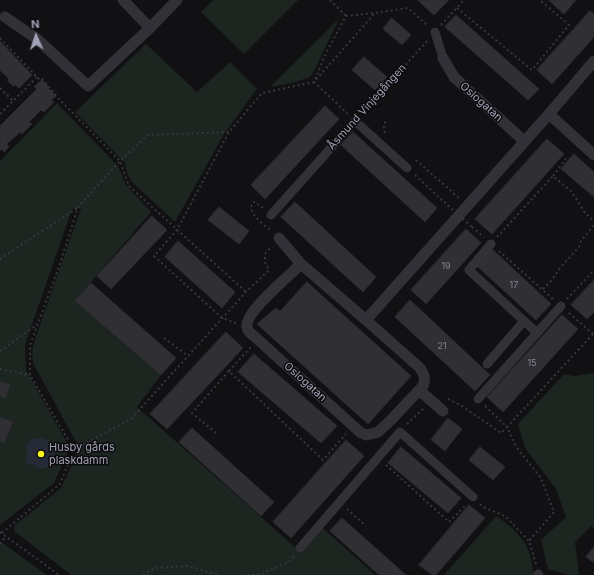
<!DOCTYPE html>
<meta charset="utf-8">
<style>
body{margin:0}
#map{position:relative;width:594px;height:575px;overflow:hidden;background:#111012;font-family:Inter,sans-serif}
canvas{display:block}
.north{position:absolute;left:16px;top:16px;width:40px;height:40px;-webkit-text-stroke:3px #0c0b0d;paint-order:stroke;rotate:357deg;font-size:11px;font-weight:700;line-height:16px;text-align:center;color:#a0a0b4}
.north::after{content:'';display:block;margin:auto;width:14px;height:18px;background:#a0a0b4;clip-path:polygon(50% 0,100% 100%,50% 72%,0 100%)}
</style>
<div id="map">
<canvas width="594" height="575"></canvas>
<div class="north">N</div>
</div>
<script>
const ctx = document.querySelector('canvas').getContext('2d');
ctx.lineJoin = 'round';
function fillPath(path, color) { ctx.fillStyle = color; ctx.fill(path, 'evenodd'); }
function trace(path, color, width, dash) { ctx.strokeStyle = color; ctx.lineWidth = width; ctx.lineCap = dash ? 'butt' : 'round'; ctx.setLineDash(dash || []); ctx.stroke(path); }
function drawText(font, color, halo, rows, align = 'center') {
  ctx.font = font + ' Inter,sans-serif'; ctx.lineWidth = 3; ctx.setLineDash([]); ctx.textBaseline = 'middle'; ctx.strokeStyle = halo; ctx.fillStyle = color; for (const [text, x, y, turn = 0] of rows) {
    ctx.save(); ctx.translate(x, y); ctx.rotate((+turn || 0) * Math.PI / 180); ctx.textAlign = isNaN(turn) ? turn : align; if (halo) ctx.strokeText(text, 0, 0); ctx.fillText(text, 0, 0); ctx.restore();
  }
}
const green = new Path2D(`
 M213 0H298L244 54 201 12Z
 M339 19 314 71 310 77 292 83 270 87Z
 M146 44 197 92 230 62 257 89 224 134 175 222 131 181 127 173 125 163 75 112Z
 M57 103 118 166 126 185 151 212 75 301 161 375 137 407 297 549 303 552 306 546 322 527 375 575H71L14 531 15 525 61 488 77 453 81 451 33 363 32 354 34 342 81 208 72 209 25 345 26 370 70 448 54 483 0 525V161Z
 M594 373V528L591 526 575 542 579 575H568L548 569 541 540 566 517 556 489 525 448 518 424 564 374 575 376Z
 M496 516C508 524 520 533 527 547 531 555 532 566 534 575H444Z
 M0 541 47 575H0Z`);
const water = new Path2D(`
 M38 438C38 438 44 438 44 439 54 442 58 455 52 463 49 467 45 468 40 469L33 464 28 465 25 460C28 455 28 452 25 446L32 439Z`);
const building = new Path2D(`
 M418 0H449L434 15Z
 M549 0H576L564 14Z
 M590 11 594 14V37L552 84 537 70Z
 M456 15 539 89 528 100 445 27Z
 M392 18 411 35 402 45 383 29Z
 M0 41 32 75 19 88 15 85 13 86 8 81 9 79 0 70Z
 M364 57 387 77 375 90 352 70Z
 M42 80 48 86 47 87 56 96 51 100 54 102 44 112 41 110 29 122 32 124 22 134 20 132 7 144 9 147 4 152 2 149 0 151V126L37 89 34 87Z
 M325 106 339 119 265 199 251 185Z
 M353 132 437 208 425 222 341 145Z
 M547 139 564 154 492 234 475 219Z
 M574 154 594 172V197L561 169Z
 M295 202 376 277 363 292 281 217Z
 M219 207 249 231 239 244 208 220Z
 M152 216 167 230 111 289 97 276Z
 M466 229 481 243 426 304 411 290Z
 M178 241 235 292 222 308 165 257Z
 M492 249 551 304 536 320 477 266Z
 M594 280V312L587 319 571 305Z
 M307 282 411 376 368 424 257 324 276 308 280 311Z
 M91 283 176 358 161 375 75 301Z
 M410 300 490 375 475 391 395 317Z
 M562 315 578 329 503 412 487 397Z
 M226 332 243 348 167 429 150 414Z
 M254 354 337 426 321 443 238 372Z
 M0 381 10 385 5 398 0 396Z
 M0 417 13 422 4 443 0 441Z
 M448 418 462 429 445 451 431 440Z
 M192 428 274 502 261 516 179 442Z
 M346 440 364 456 291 538 273 522Z
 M401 447 461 498 448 513 388 463Z
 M480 447 505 467 493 480 469 460Z
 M469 505 485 518 436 575H432L419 565Z
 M342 518 406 575H379L330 531Z
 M594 547V563L586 557Z`);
const path = new Path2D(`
 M330 0 346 16
 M457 8 532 70 569 25 540 0
 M346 16 375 13 408 8 427 25
 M441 25 464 0
 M0 38 37 77 40 80 42 79 60 100 120 161 129 186 246 292
 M0 88 13 101 37 77
 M362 113 428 40
 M0 114 13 101
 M348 114 314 82 375 13
 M385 133C383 128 384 125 386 120
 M416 160 459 198
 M415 175 444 202
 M553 176 567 157
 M263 208 255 202H253C246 212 263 224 270 230
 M472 227 484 237
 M497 237 553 176 572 192 585 213 594 221
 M499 251 554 300
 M0 259 77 208
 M543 289 551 281 560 268 579 247 581 241 594 225
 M567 299 594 270
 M569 313 593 334
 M236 323 222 318 154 256 177 230 229 132 262 93 314 82 326 53 346 16
 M164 338 188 356
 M0 351 38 324
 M0 369 30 375
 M229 371 251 347
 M448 399 462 406 501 433 507 427 485 406
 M407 424 424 408
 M216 433 192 413 229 371 323 460 346 434
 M74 450 132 418 246 292 269 270 265 262V254L272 246
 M386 465 449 522 466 505
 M480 504 485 508 505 516 529 541
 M347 509 366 526
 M0 532 59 575
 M2 533 60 484 74 450 30 375V345L60 264 78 207 120 161 148 135 229 132
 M0 544 6 536
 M536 564 529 541 554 512 541 478 517 448 507 427 594 333
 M143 575 155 568 187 566 220 575
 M247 575 261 574 289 562 294 556`);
const pedestrian = new Path2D(`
 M435 32 443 58
 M271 215 355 121 407 168
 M491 244 469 270 537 333 561 306
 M487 364 524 321
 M478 399 537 333
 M300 548 400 432 473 497
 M538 574 539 575`);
const minor = new Path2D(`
 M123 0 150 28
 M5 17 37 39 88 86 150 28 177 0
 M443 58 454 77 524 141
 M549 114 594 155
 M279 238 301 264
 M366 320 420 368C424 375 426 377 423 386L390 421 378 432 375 433 366 435 361 433 254 336C251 334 247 330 247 326 245 312 290 275 301 264L366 320 549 114 594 61
 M419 390 443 411`);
const pathBridge = new Path2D(`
 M444 202 472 227`);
const markers = [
 [41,454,4,"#fff81c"]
];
const numberNames = [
 ["19",446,266],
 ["17",514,285],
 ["21",442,346],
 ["15",532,363]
];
const streetNames = [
 ["Oslogatan",481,102,42],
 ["Åsmund Vinjegången",367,107,-48],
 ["Oslogatan",305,382,42]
];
const poiNames = [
 ["Husby gårds",49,448],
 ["plaskdamm",49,461]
];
fillPath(green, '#1c251f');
fillPath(water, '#262a37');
fillPath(building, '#303034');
trace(building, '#2b2a2e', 1);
trace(path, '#37373e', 2, [2, 3]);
trace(pedestrian, '#323137', 9);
trace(minor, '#323137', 11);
trace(pathBridge, '#37373e', 2, [2, 3]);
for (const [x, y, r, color] of markers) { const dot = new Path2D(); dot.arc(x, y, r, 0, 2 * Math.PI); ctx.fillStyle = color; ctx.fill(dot); trace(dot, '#0c0b0d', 1.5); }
drawText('9px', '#848494', null, numberNames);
drawText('11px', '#a0a0b4', '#0c0b0d', streetNames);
drawText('11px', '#a0a0b4', '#0c0b0d', poiNames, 'left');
</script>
